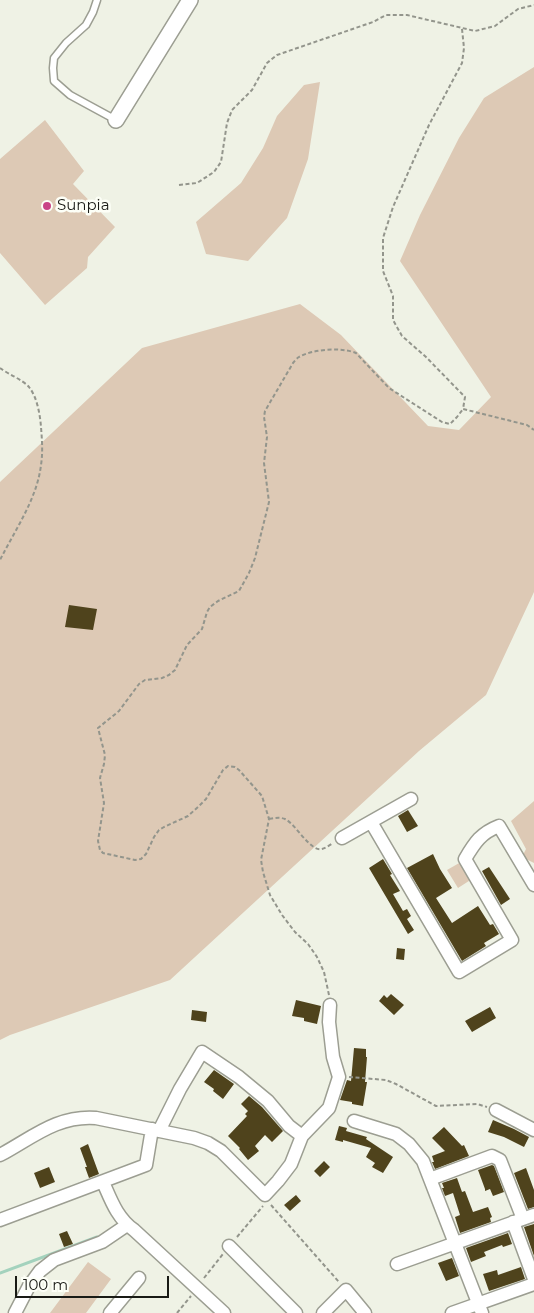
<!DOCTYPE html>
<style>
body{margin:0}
#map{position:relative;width:534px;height:1313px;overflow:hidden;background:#eff2e5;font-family:Montserrat,sans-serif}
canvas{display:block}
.scale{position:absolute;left:15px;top:1276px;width:154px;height:22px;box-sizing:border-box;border:2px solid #191a15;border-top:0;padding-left:6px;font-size:15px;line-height:18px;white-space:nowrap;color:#191a15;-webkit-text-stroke:4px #fdfff7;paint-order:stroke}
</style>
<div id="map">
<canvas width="534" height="1313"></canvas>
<div class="scale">100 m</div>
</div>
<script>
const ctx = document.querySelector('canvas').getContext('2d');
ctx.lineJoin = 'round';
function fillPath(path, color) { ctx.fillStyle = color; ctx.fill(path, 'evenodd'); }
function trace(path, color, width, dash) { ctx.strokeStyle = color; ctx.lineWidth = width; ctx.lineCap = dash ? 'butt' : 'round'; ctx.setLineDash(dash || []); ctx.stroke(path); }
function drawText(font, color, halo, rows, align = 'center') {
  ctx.font = font + ' Montserrat,sans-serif'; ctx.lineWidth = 5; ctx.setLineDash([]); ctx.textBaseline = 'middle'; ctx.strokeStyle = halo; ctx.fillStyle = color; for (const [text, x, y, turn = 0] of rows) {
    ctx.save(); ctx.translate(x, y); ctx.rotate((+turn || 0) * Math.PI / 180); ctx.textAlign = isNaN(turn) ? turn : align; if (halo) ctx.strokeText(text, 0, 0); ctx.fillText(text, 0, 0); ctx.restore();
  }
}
const green = new Path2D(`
 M534 67V592L486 695 419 751 170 980 10 1035 0 1040V482L142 348 300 304 341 335 428 426 459 430 491 397 400 261 420 215 459 138 484 98Z
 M320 82 308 159 287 218 248 261 206 254 196 222 241 183 263 148 277 116 304 85Z
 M45 120 84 171 73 184 115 227 88 257 87 268 45 305 0 253V159Z
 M534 801V863L522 857 526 849 511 821Z
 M461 862 472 879 458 888 447 870Z
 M88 1262 111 1279 86 1313H50Z`);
const stream = new Path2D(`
 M0 1273 97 1237`);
const building = new Path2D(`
 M69 605 97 609 93 630 65 627Z
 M408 810 418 826 407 832 398 816Z
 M433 854 440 869 452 888 436 898 452 923 478 906 490 925 493 924 499 934 484 943 486 946 462 961 407 868Z
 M383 859 392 874 390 875 400 891 393 894 403 911 407 909 411 916 407 919 414 930 408 934 369 868Z
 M489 867 510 899 501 905 482 871Z
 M397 948 405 949 404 960 396 959Z
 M391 994 404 1005 394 1015 379 1001 384 995 387 998Z
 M296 1000 321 1006 317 1024 304 1021V1018L292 1016Z
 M490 1007 496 1018 472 1032 465 1021Z
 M192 1010 207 1012 206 1022 191 1020Z
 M354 1048 366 1049V1057H367L365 1082H367L363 1106 352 1104V1102L340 1100 347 1080 351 1081Z
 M214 1070 234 1084 223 1099 213 1091 214 1089 204 1082Z
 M249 1096 262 1107 283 1131 272 1142 265 1135 255 1146 259 1151 248 1160 239 1149 240 1148 228 1136 247 1116 245 1114 248 1111 241 1104Z
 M493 1120 514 1129 529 1137 524 1147 504 1137 488 1132Z
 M339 1126 347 1128 346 1131 367 1137 366 1139 393 1157 383 1173 372 1167 375 1163 366 1157 371 1148 343 1140V1142L335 1140Z
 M444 1127 462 1146 464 1145 469 1156 435 1169 432 1162H434L432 1156 445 1151 432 1138Z
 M88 1144 99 1174 89 1178 85 1167H87L80 1148Z
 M324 1161 330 1167 320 1177 314 1171Z
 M492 1165 494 1166 504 1192 493 1196 490 1189 485 1191V1189L478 1170Z
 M49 1167 55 1182 40 1188 34 1173Z
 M526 1168 534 1190V1207L528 1209 514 1173Z
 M457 1178 462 1192 465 1191 473 1212 488 1207 492 1217 490 1218 491 1222 460 1233 455 1217 460 1215 453 1193 445 1196 442 1188H444L442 1183Z
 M296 1195 301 1201 290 1211 284 1205Z
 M534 1224V1256L524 1227Z
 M67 1231 73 1244 64 1247 59 1234Z
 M508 1233 512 1244 503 1247 502 1245 484 1252 486 1256 471 1262 466 1248Z
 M452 1258 459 1276 446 1281 438 1263Z
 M521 1267 525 1279 489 1291 483 1274 497 1270 498 1275Z`);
const path = new Path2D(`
 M462 29 464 48 462 63 429 125 393 207 383 238V271L393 296V320L402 336 426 357 465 397 463 409 527 425 534 430
 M179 185 197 183 214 172 221 162 227 123 232 110 252 90 267 63 277 55 373 22 386 15H407L475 31 495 26 518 9 534 5
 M0 368C8 374 23 380 29 387 37 397 40 414 41 427 42 440 43 452 41 465 37 499 15 530 0 560
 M269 819C275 818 280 817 285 819 296 824 310 852 322 849 326 848 330 845 333 843
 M329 995 324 972 317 957 308 944 295 932 282 915 270 895 263 872 261 860 269 819 262 796 239 770 235 767 228 766 223 770 206 799 198 807 188 816 164 827 159 830 154 837 146 854 141 859 135 860 103 853 100 850 98 841 104 803 100 778 104 764 105 755 98 728 119 711 139 684 145 680 162 678 169 675 175 670 187 645 202 629 207 612 210 607 218 601 239 591 249 573 255 558 269 502 264 463 267 437 264 417 265 411 293 363C293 363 298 357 299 357 313 349 341 347 356 353L389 388 442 422 450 424 457 417 463 409
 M349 1077 386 1080 396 1084 436 1106 477 1104 487 1107
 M271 1205 339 1282
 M237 1237 263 1206
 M204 1278 223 1254
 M177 1313 191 1296`);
const service = new Path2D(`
 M97 0 93 12 86 25 66 43 54 58 53 68 54 81 70 95 116 120`);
const minor = new Path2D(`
 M371 822 459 972 512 940 465 859C475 842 481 833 499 826L534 885
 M342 838 411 799
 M496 1110 534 1130
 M354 1121 396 1134 409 1144 423 1161 482 1313
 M302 1136 329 1108 339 1077 333 1057 329 1022 330 1005
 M0 1155C32 1138 57 1115 96 1118L194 1138 208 1143 221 1151 265 1195 278 1181 291 1164 302 1136 289 1126 268 1101 239 1077 202 1052 180 1089 159 1131
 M430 1179 492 1156 500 1160 523 1219
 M103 1182C111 1200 117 1218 134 1230L224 1313
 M0 1220 146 1165 152 1129
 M513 1222 534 1279
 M229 1246 296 1313
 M397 1264 534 1215
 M15 1313 29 1286 40 1271 54 1260 102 1242 127 1225
 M110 1313 139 1278
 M323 1313 346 1290 365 1313
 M452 1313 534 1284`);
const tertiary = new Path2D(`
 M116 120 190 0`);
const markers = [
 [47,206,5,"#c94487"]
];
const poiNames = [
 ["Sunpia",57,206]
];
fillPath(green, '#ddc9b5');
trace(stream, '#a3d2bd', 3);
fillPath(building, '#4f431c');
trace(service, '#9c9e92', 9);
trace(minor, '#9c9e92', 15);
trace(tertiary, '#9c9e92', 18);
trace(path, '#93958c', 2, [4, 2.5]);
trace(service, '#fff', 6);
trace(minor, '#fff', 12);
trace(tertiary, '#fff', 15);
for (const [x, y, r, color] of markers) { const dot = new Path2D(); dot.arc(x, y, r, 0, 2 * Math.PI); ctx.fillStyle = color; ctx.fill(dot); trace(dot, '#fdfff7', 2); }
drawText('15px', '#191a15', '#fdfff7', poiNames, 'left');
</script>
